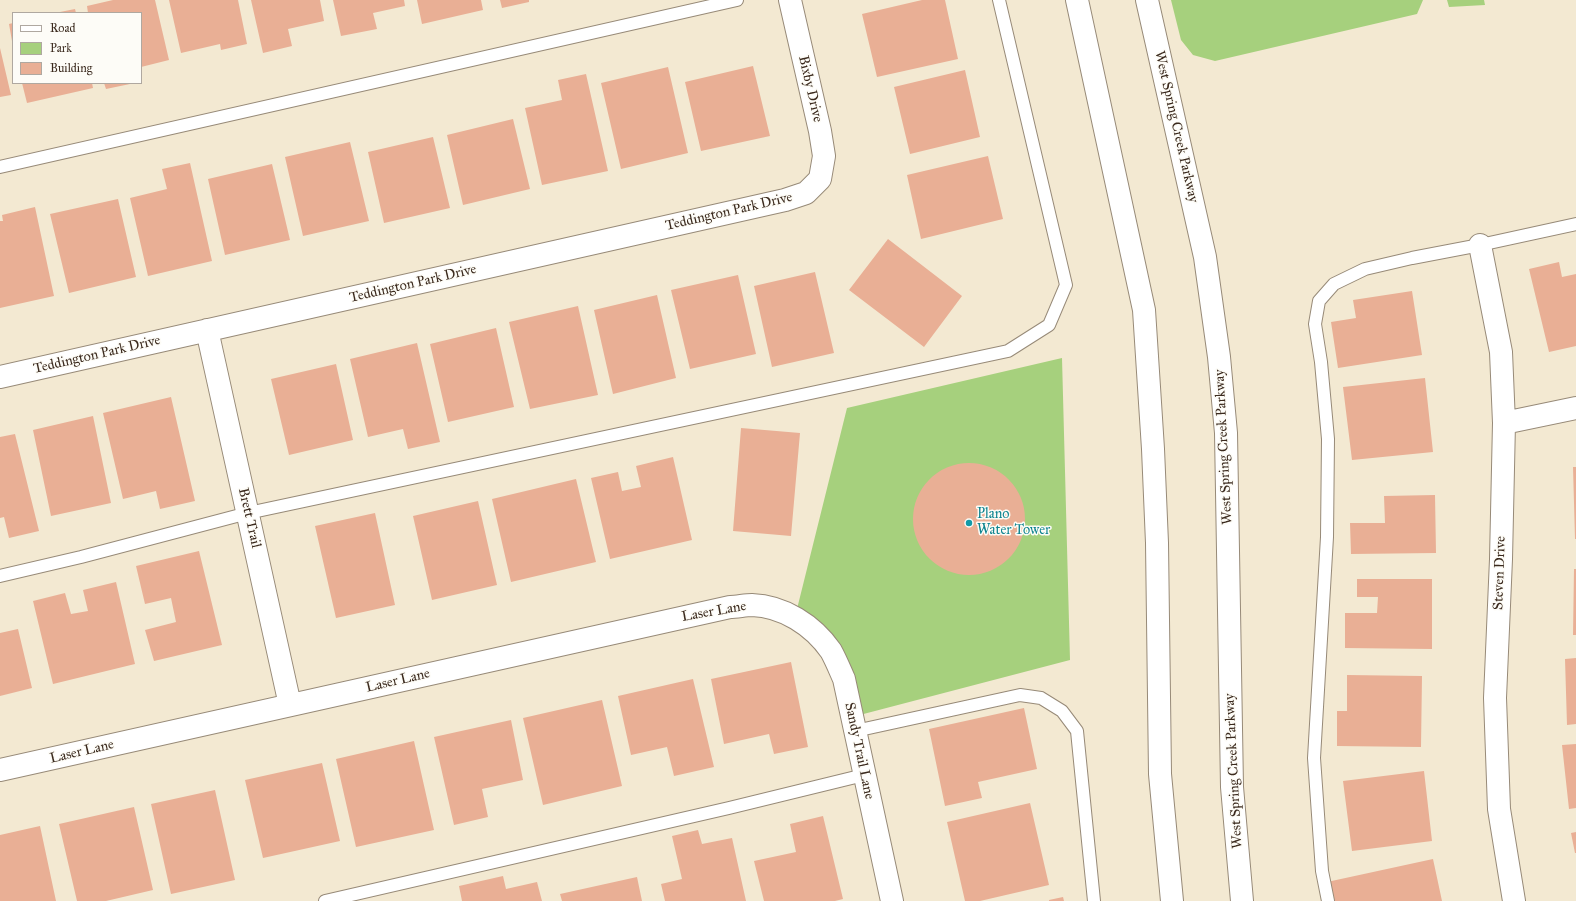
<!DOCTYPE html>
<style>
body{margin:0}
#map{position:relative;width:1576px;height:901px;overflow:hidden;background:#f3e9d2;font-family:"IM FELL Great Primer",serif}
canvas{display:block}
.legend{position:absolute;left:12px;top:12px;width:130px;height:72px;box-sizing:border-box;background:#fdfcf7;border:1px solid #afa8a0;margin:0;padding:5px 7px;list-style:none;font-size:12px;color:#3b2a1e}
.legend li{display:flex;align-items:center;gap:8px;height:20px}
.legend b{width:20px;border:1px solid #afa8a0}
</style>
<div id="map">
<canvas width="1576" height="901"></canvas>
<ul class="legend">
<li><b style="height:5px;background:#fff"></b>Road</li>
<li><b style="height:11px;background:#a6d07d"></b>Park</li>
<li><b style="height:11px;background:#e9af95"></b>Building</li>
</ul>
</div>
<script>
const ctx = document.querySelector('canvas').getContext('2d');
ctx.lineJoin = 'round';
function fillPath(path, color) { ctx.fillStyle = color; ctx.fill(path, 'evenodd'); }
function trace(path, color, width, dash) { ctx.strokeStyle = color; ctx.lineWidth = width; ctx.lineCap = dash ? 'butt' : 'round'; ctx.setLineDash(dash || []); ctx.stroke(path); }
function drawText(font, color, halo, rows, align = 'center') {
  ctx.font = font + ' "IM FELL Great Primer",serif'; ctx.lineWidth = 3; ctx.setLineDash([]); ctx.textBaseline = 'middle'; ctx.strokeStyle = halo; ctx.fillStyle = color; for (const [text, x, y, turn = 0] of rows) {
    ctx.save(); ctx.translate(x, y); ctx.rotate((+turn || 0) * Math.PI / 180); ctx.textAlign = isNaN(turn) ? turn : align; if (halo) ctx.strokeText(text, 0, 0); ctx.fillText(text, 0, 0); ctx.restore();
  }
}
const green = new Path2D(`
 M1171 0H1423L1417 14 1215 61 1193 55 1181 40Z
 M1447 0H1484L1485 5 1449 7Z
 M1062 358 1070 660 852 717 844 679 795 617 847 408Z`);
const building = new Path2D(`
 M113 0H155L169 60 141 67V13H88L87 6Z
 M169 0H238L247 44 221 50 220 44 181 53Z
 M251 0H320L324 21 288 29 292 46 263 53Z
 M333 0H404L405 6 373 13 377 29 341 36Z
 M417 0H481L483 10 422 24Z
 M500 0H529V2L502 8Z
 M922 0H945L958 59 877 77 862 14Z
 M75 9 76 13H60V12Z
 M13 23V41H12L9 24Z
 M0 48 11 95 0 97Z
 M753 66 770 136 701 151 685 82Z
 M668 67 688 153 621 169 601 83Z
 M965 70 980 137 910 154 894 87Z
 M586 74 608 171 542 185 525 108 562 100 558 80Z
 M22 83H92L93 88 27 103Z
 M104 83H130V84L106 89Z
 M513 119 530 189 463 205 447 135Z
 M433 137 450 208 384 223 368 152Z
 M350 142 369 221 303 236 285 157Z
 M988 156 1003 219 921 239 907 175Z
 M190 163 212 261 148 276 130 198 167 189 162 169Z
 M272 164 290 240 225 255 208 179Z
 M118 199 136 277 69 293 50 214Z
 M35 207 54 296 0 308V221H3L2 215Z
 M888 239 962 296 924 347 849 290Z
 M1559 262 1562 277 1576 274V346L1549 352 1529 269Z
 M815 272 834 353 772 367 754 286Z
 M738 275 756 354 690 369 671 290Z
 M1412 291 1422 355 1338 368 1331 322 1356 318 1353 300Z
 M657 295 676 378 613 394 594 310Z
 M578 306 598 395 530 409 509 322Z
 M496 328 514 407 448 422 430 344Z
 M417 343 440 442 408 449 403 429 368 437 350 359Z
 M336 364 353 440 289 455 271 379Z
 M1425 378 1433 452 1352 460 1343 387Z
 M171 397 195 501 160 509 156 491 123 499 103 413Z
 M93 416 111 503 51 516 33 430Z
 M741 428 800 433 791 536 733 531Z
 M15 434 39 531 9 538 4 517 0 518V437Z
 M673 457 692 540 610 559 591 478 618 472 622 491 641 487 636 466Z
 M913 519a56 56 0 1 1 112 0a56 56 0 1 1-112 0Z
 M1573 467H1576V539H1575Z
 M576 479 596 562 511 582 492 499Z
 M1435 495 1436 553 1351 554 1350 523H1385L1384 496Z
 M478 501 497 585 432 600 413 516Z
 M375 513 395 605 336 618 315 526Z
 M199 551 222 645 154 661 145 630 176 622 171 598 145 604 136 566Z
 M1574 569H1576V635H1573Z
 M1357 579H1432V649L1345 648V613H1377L1378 597H1357Z
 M116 582 135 664 53 684 33 601 65 593 71 614 88 611 83 590Z
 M18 629 32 688 0 696V633Z
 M1576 658V724L1567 725 1565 659Z
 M791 662 808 747 774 754 769 734 724 744 711 679Z
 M1347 675 1422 676 1421 747 1337 746V711H1347Z
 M693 679 714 767 674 776 667 747 631 755 618 696Z
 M602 700 622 786 543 805 523 718Z
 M1024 708 1037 769 978 782 982 798 945 806 929 729Z
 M511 720 523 780 482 789 488 817 454 825 434 737Z
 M414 741 434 830 356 847 336 759Z
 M1576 744V808L1569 809 1562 745Z
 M322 763 340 841 263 858 245 780Z
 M1424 771 1432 841 1352 851 1343 781Z
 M215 790 235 880 171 894 151 804Z
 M1030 803 1049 885 980 901H965L947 822Z
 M134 807 153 890 106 901H77L59 824Z
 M823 816 843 899 835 901H764L754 861 796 852 790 824Z
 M40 826 56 901H0V835Z
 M698 830 702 844 732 838 746 901H665L661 884 682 879 672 836Z
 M1576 832V853H1575L1571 833Z
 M1433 859 1442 901H1331L1327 882Z
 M503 876 506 889 537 882 542 901H462L459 886Z
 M637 877 642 901H562L560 894Z
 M1063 897 1064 901H1049V900Z`);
const lane = new Path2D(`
 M0 167 737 0
 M0 576 81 557 248 513 1008 351 1049 325 1066 285 999 0
 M855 731 1020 695 1041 698 1062 711 1077 731 1094 901
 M325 901 729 808 864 775
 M1328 901 1322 871 1314 758 1327 537 1328 439 1321 362 1315 324 1319 301 1334 284 1365 269 1412 258 1480 245 1576 224`);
const street = new Path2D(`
 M1480 245 1501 352 1504 423 1501 559 1495 698 1499 809 1514 901
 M207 330 290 705
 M0 377 785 200 806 193 820 179 824 156 820 131 790 0
 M1504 423 1576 408
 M0 770 730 607C737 607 745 605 752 605 783 606 813 625 831 651 836 660 840 670 844 679L892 901`);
const primary = new Path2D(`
 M1077 0 1144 310 1153 449 1157 543 1160 774 1172 901
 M1147 0 1205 257 1219 357 1226 433 1232 787 1242 901`);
const markers = [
 [969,523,4,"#0f9aa8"]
];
const streetNames = [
 ["Bixby Drive",810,89,77],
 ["West Spring Creek Parkway",1176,127,77],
 ["Teddington Park Drive",729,212,-13],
 ["Teddington Park Drive",413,284,-13],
 ["Teddington Park Drive",97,355,-13],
 ["West Spring Creek Parkway",1224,447,-93],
 ["Brett Trail",249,518,77],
 ["Steven Drive",1500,573,-88],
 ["Laser Lane",714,612,-10],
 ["Laser Lane",398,681,-13],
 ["Sandy Trail Lane",859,751,78],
 ["Laser Lane",82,752,-13],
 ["West Spring Creek Parkway",1234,771,-93]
];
const cultureNames = [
 ["Plano",977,515],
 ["Water Tower",977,531]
];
fillPath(green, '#a6d07d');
fillPath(building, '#e9af95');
trace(lane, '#978a78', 14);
trace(street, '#978a78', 24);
trace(primary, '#978a78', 24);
trace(lane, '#fff', 12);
trace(street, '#fff', 22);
trace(primary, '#fff', 22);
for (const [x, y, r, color] of markers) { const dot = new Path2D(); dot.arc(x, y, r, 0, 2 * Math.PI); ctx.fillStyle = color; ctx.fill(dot); trace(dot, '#fdfcf7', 1.5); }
drawText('14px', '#3b2a1e', '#fdfcf7', streetNames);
drawText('14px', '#0d838f', '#fdfcf7', cultureNames, 'left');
</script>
